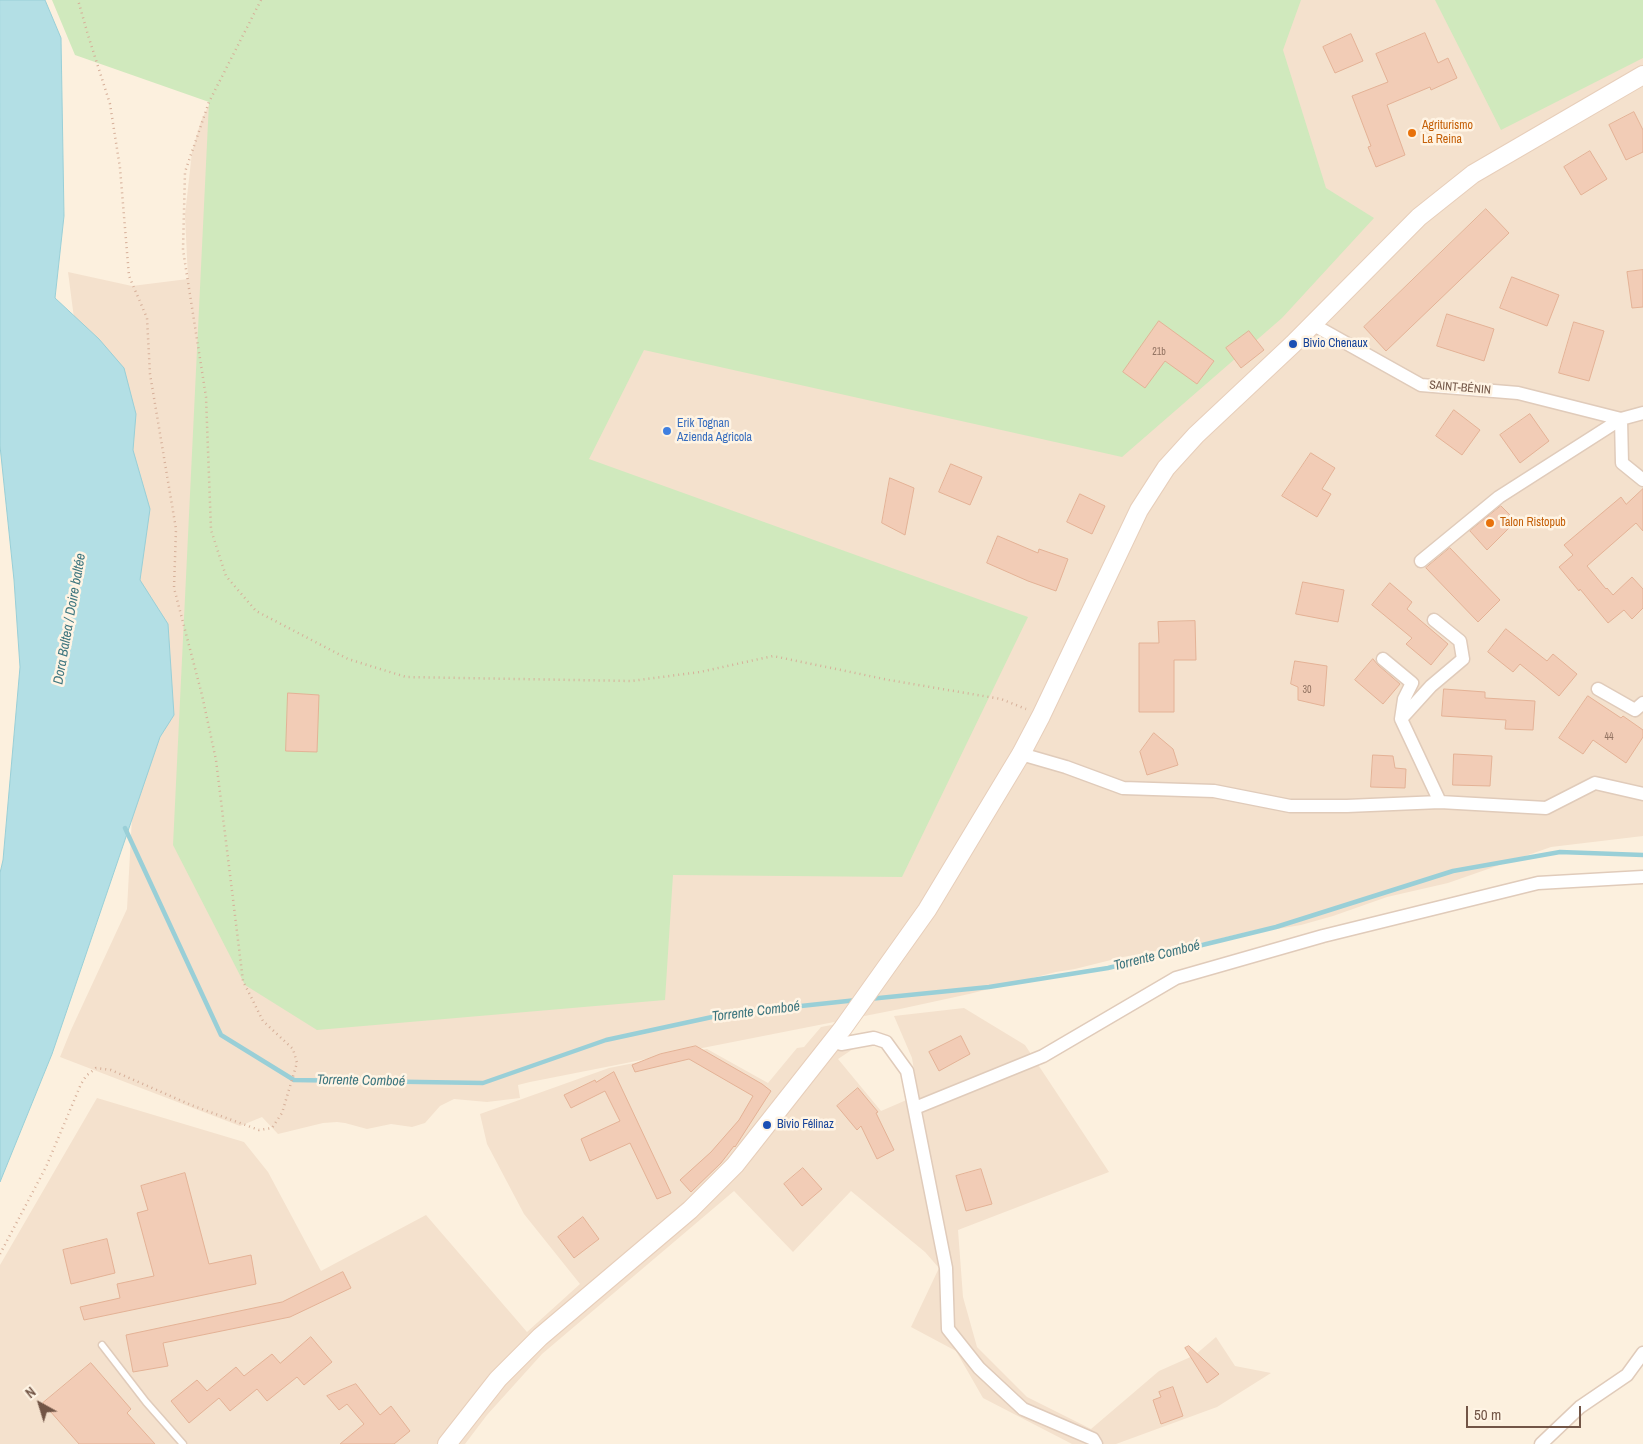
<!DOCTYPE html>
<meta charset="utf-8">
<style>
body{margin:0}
#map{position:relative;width:1643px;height:1444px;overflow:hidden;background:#fcf0de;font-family:"Archivo Narrow",sans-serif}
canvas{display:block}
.north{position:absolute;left:15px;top:1379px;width:50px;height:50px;-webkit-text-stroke:4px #fff4e4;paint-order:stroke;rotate:321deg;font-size:14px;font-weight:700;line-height:20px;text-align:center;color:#725546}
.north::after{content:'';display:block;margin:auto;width:18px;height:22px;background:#725546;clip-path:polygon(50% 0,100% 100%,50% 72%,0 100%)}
.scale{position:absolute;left:1466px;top:1406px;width:115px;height:22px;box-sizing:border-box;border:2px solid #725546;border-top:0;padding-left:6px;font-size:15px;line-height:18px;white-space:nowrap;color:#725546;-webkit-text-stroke:4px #fff4e4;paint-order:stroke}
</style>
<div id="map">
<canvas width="1643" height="1444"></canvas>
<div class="north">N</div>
<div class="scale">50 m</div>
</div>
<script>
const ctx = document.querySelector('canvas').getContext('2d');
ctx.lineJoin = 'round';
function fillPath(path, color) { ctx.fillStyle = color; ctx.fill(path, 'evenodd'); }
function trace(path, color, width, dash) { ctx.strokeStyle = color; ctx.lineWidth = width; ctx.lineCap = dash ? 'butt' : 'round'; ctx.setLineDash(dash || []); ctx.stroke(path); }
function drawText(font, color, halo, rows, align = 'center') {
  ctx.font = font + ' "Archivo Narrow",sans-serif'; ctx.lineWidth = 5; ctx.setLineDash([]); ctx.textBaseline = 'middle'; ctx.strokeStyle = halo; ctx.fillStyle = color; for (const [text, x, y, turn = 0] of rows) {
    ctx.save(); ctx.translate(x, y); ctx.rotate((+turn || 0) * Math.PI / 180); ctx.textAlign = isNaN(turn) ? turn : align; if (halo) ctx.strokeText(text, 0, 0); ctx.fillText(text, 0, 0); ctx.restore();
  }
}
const residential = new Path2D(`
 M262 0H1643V836L1551 847 1448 883 1387 897 1333 916 1301 925 1277 929 1255 930 1206 942 1123 957 1075 969 1056 972 969 994 900 1009 530 1082 518 1085 520 1098 487 1102 454 1099 440 1106 425 1123 412 1127 391 1124 367 1129 345 1123 337 1122 323 1123 278 1134 262 1117 240 1126 60 1057 71 1030 127 909 134 780 68 272 132 286 188 279 185 215 192 152 201 121Z
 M964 1008 1025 1045 1109 1172 958 1230 963 1297 977 1347 1027 1397 1091 1429 1159 1371 1195 1355 1216 1337 1235 1366 1271 1373 1217 1407 1116 1444H1072L983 1398 956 1351 911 1327 939 1268 925 1252 851 1191 793 1252 734 1191 542 1354 487 1415 465 1444H0V1265L97 1098 244 1142 268 1172 321 1271 426 1215 527 1332 580 1284 524 1214 487 1144 480 1114 609 1068 700 1050 707 1049 768 1083 797 1048 804 1047 821 1027 847 1022 856 1047 838 1059 881 1111 918 1095 912 1058 894 1016Z`);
const green = new Path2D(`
 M52 0H1301L1283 50 1326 188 1374 218 1282 318 1122 457 644 350 589 459 1028 617 902 877 673 875 665 1000 317 1030 245 985 173 845 209 102 75 55Z
 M1435 0H1643V58L1501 130Z`);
const water = new Path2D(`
 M0 0H45L61 38 64 216 55 298 99 339 124 368 136 414 133 450 150 509 140 580 168 624 174 715 160 737 52 1054 0 1182V873L3 860 20 667 14 580 0 446Z`);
const stream = new Path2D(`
 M125 828 221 1035 294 1080 483 1083 606 1040 726 1014 857 1000
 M869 999 989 987 1108 968 1276 927 1453 871 1560 852 1643 855`);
const building = new Path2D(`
 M1425 33 1438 63 1448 58 1457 78 1431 90 1430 87 1387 105 1405 155 1376 167 1368 147 1371 146 1352 96 1388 82 1376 54Z
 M1351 34 1363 61 1335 73 1323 47Z
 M1634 112 1643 130V152L1626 160 1609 125Z
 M1590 151 1607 179 1581 195 1564 167Z
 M1486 209 1509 233 1386 351 1364 327Z
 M1643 270V307L1632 308 1627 272Z
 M1512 277 1559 295 1547 326 1500 308Z
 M1447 314 1494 329 1484 361 1437 346Z
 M1159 321 1214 361 1197 384 1165 361 1145 388 1123 372Z
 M1574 322 1604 331 1589 381 1559 373Z
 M1249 331 1264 350 1241 368 1226 348Z
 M1454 410 1480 430 1462 455 1436 436Z
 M1530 414 1549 441 1520 463 1500 435Z
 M1311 453 1335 468 1322 489 1331 494 1317 517 1282 496Z
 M951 464 982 477 970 505 939 492Z
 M890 478 914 488 905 535 882 523Z
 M1643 489V531L1636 523 1587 566 1606 589 1607 588 1613 595 1632 577 1643 589V608L1632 619 1624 610 1608 623 1580 589 1579 591 1559 567 1573 555 1564 545 1621 497 1626 504Z
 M1080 494 1105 506 1092 534 1067 522Z
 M1501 506 1516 521 1487 550 1470 531Z
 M998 536 1038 553 1039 549 1068 559 1056 591 1028 581 987 563Z
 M1450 548 1500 600 1478 622 1426 568Z
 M1303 582 1344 590 1338 622 1296 614Z
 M1390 583 1412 602 1407 609 1448 644 1431 665 1406 644 1412 638 1372 605Z
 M1195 621 1196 660H1174V712H1139V643H1159L1158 622Z
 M1506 629 1547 661 1553 654 1577 674 1559 696 1520 664 1513 672 1488 652Z
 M1373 659 1378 665 1400 684 1383 704 1355 680Z
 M1295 661 1327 666 1324 706 1298 700V687L1291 684Z
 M1444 689 1485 692V698L1535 701 1533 730 1505 729 1506 720 1442 716Z
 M288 693 319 695 317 752 286 751Z
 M1588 696 1621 718 1623 716 1643 730V737L1626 763 1593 740 1583 754 1559 738Z
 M1154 733 1173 749 1178 765 1147 775 1140 752Z
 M1454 754 1492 756 1490 786 1453 785Z
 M1373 755 1393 756 1395 768 1406 769 1405 788 1371 787Z
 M961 1036 970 1054 939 1071 929 1052Z
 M696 1046 762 1084 771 1091 735 1147 734 1146 721 1163 691 1192 680 1180 711 1152 739 1120 753 1096 689 1059 635 1072 632 1065 660 1054Z
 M614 1072 671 1193 657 1199 630 1143 590 1161 581 1139 620 1121 605 1091 571 1108 564 1095 595 1080 596 1082Z
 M858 1088 878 1112 876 1113 894 1150 877 1159 861 1126 857 1130 837 1106Z
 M803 1168 822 1189 802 1206 784 1184Z
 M981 1169 992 1204 966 1211 956 1176Z
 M185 1173 209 1264 251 1255 256 1284 84 1320 80 1307 120 1298 117 1284 154 1276 137 1213 148 1210 141 1186Z
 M583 1217 599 1239 574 1258 558 1237Z
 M107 1239 115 1273 71 1284 63 1250Z
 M343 1272 351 1288 290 1317 163 1343 168 1366 133 1372 126 1335 282 1302Z
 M311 1337 332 1362 304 1385 297 1377 267 1401 257 1389 230 1411 219 1398 189 1423 171 1401 197 1380 207 1391 236 1367 244 1376 272 1354 280 1363Z
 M1189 1346 1219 1374 1207 1383 1185 1348Z
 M91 1363 131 1409 127 1413 155 1444H79L43 1403Z
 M356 1384 380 1415 391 1406 410 1431 394 1444H340L364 1424 347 1404 339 1410 327 1396Z
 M1173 1387 1183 1416 1161 1424 1153 1400 1161 1397 1159 1392Z`);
const path = new Path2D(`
 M261 0 209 102 185 172 183 250 206 397 211 530 226 576 256 611 348 659 406 677 631 681 700 672 773 656 889 680 1001 699 1026 709
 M0 1254 46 1167 81 1084 86 1076 96 1068 111 1070 191 1105 259 1130 272 1128 282 1113 297 1063 293 1049 263 1021 243 981 216 760 202 695 174 588 176 529 150 374 147 318 129 276 120 168 110 104 88 35 78 0`);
const service = new Path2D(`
 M102 1345 146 1402 183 1444`);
const minor = new Path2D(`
 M1312 324 1421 385 1518 393 1621 419 1643 413
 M1421 561 1499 497 1621 419 1622 463 1643 480
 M1383 659 1412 683 1404 699 1401 719 1440 802
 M1598 689 1635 710 1643 703
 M1401 719 1431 686 1463 659 1460 641 1434 620
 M1021 754 1066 767 1123 788 1214 791 1290 806H1347L1440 802 1546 808 1595 783 1643 794
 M833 1041 841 1044 874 1038 886 1042 907 1071 946 1268 948 1329 979 1368 1023 1409 1093 1439 1096 1444
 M915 1108 1043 1056 1176 978 1323 936 1538 883 1643 877
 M1541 1444 1580 1407 1627 1375 1643 1353`);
const secondary = new Path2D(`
 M447 1444 498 1379 540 1337 690 1210 735 1165 843 1028 927 910 1021 754 1041 716 1139 510 1166 468 1196 435 1293 344 1419 217 1473 174 1643 75`);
const markers = [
 [1412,133,5,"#e8710a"],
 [1293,344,5,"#1a4fb4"],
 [667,431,5,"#3f7fe0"],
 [1490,523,5,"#e8710a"],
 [767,1125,5,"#1a4fb4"]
];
const numberNames = [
 ["21b",1159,352],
 ["30",1307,690],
 ["44",1609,737]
];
const foodNames = [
 ["Agriturismo",1422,126],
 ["La Reina",1422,140],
 ["Talon Ristopub",1500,523]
];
const transitNames = [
 ["Bivio Chenaux",1303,344],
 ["Bivio Félinaz",777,1125]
];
const streetNames = [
 ["SAINT-BÉNIN",1460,388,5]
];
const shopNames = [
 ["Erik Tognan",677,424],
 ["Azienda Agricola",677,438]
];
const waterNames = [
 ["Dora Baltea / Doire baltée",70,619,-80],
 ["Torrente Comboé",1157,956,-14],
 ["Torrente Comboé",756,1012,-7],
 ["Torrente Comboé",361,1081,1]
];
fillPath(residential, '#f4e1cd');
fillPath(green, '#d0e9bd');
fillPath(water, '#b3dfe5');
trace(water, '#99cfd7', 1);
trace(stream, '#99cfd7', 4.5);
fillPath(building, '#f2ccb6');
trace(building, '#e4b296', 1);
trace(service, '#e0cbba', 9);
trace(minor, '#e0cbba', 15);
trace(secondary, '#e7ceba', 20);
trace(path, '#d6af99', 2.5, [1, 4]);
trace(service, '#fff', 6);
trace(minor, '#fff', 12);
trace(secondary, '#fff', 18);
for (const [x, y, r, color] of markers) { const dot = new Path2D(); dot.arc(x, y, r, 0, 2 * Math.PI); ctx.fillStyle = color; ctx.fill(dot); trace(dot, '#fff4e4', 2); }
drawText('10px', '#927362', null, numberNames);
drawText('12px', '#c56008', '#fff4e4', foodNames, 'left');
drawText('12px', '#164399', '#fff4e4', transitNames, 'left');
drawText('12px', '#725546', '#fff4e4', streetNames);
drawText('12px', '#366cbe', '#fff4e4', shopNames, 'left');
drawText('italic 14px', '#3e767f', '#fff4e4', waterNames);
</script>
